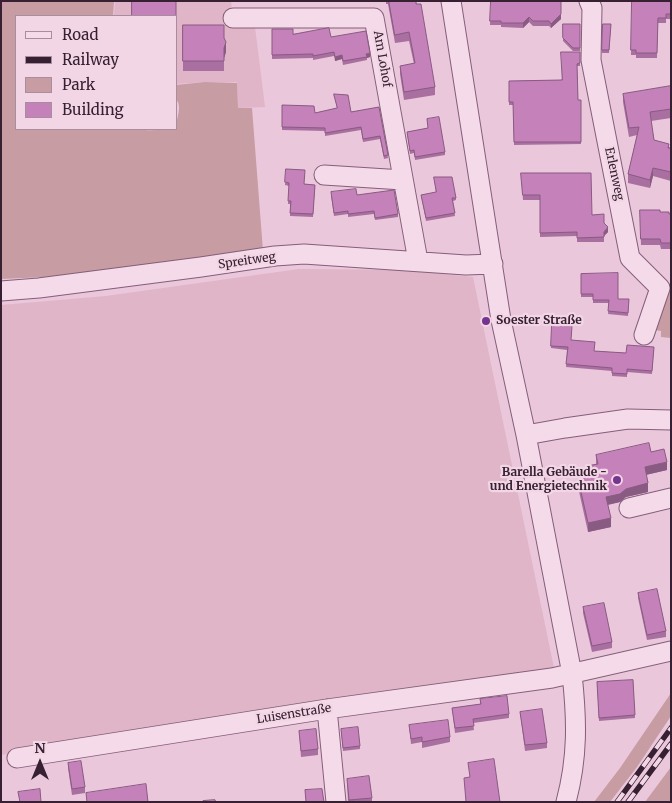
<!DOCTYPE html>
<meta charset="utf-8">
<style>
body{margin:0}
#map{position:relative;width:672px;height:803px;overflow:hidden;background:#eac7db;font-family:Merriweather,serif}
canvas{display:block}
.frame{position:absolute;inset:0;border:2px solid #362031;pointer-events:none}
.legend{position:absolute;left:15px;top:15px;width:162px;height:115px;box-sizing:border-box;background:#f2d6e6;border:1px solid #a78d9e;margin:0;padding:6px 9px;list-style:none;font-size:15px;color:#362031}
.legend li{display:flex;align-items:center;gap:10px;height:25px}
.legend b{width:25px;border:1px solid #a78d9e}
.north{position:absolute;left:15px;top:738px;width:50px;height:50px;-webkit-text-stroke:4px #f2d6e6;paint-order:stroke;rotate:0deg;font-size:14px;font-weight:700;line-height:20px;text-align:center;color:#362031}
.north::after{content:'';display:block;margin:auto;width:18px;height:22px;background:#362031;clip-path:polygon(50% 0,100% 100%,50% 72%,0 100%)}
</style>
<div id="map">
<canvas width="672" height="803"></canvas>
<div class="frame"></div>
<ul class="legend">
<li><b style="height:6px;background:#f5dae9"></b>Road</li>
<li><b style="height:6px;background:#362031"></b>Railway</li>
<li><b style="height:14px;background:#c79ca2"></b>Park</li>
<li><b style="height:14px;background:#c481ba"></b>Building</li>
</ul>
<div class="north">N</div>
</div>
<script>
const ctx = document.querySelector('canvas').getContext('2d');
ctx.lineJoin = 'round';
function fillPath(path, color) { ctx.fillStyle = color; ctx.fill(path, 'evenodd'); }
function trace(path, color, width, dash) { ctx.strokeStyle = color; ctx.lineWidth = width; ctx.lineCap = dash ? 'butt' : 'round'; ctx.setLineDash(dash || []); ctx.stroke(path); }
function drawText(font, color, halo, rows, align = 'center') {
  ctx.font = font + ' Merriweather,serif'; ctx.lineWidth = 4.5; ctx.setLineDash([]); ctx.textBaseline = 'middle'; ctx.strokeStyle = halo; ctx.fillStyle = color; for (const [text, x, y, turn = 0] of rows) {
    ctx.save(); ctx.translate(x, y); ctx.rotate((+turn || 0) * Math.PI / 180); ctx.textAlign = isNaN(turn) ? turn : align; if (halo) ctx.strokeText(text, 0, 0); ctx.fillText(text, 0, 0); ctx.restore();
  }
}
const farmland = new Path2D(`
 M115 1H231L232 10 255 27 265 107 238 108 237 82H205L176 84V16H114Z
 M299 269 405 270 473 277 554 668 1 755V305L106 296Z`);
const green = new Path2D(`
 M1 1H114L113 16H16V129H139C150 132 164 129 176 129 176 118 183 107 176 99V85L205 82 237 83 238 108H252L263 251 45 277 1 279Z
 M671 284V338L661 337V331L655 330 665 286Z
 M671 693V716L637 767 610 802H594L620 768Z
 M671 767V802H645Z`);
const minor = new Path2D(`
 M451 1 501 320 526 435 572 674C577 720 578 757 566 802
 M589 1 592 8 591 60 630 258 660 288 644 335
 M233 18H374L418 261
 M324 175 403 180
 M1 291 39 288 201 267 275 256 304 254 466 265 493 264
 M526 435 565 428 628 419 671 420
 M629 508 671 498
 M327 709 336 802
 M17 758 327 709 552 678 671 651`);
const rail = new Path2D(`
 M617 802 671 728
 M628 802 671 744`);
const wall = new Path2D(`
 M238 1H277V2Z
 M386 1H416L435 87V95L404 100 400 74V66L414 64 409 41 395 43 388 4H386Z
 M491 1H561V19L551 28 549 26H533L529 22 523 28 501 27V25H490Z
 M632 1H671V19H666V23H658L657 58H636V55H631Z
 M563 24H580V51H573L563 41Z
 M603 24H611L609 53H602Z
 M183 25 224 39 226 52 224 58V71H183Z
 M272 29 293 34 331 37 370 57 367 58V60L343 65 342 59 335 61 334 56 313 60V58L272 59Z
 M580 52V66H577L578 100H581V144L514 145 513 105H509V81L561 80Z
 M671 86V118L651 121 654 140 671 148V181L653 176 650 188 628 183V174L637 135 629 137 623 102V94Z
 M334 94 351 112 379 107 388 158 384 159 380 139 363 142 361 130 325 136V131L282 130V105L315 113 337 108Z
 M427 119 445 152V155L415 160 414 153 410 154 407 132 428 128Z
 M286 169 304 184 315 185 313 217 290 216V204H288L289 186 285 185Z
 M521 173 592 215 604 223 608 232 604 236V242H577V236L540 237V200H523Z
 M434 177 456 198V200L453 201 455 216 426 221 421 195 436 193Z
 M331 195H357L398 214V217L375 220 374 214 348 217V214L334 216Z
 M640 210 660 212 671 214V249H661L660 245H641Z
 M581 274 618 299H629L628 316 608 314 609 303H593V297H581Z
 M552 325 571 340 594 351 626 353 654 347 652 374 627 372V377L612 376V371L566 367 567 350 551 348Z
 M651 452 667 470 646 475 648 492 626 497 620 502 608 505 611 527 588 532 578 487V479L587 477V466L596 464V455Z
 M638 593 666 631V637L647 640 638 598Z
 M583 607 612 642V648L592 652 583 613Z
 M633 680 635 718 599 721 597 682Z
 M480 699 509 714V718L473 723 474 730 455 733 452 708 480 704Z
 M520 712 547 743V748L525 751Z
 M409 725 450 737V742L422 748V742L411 744Z
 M299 731 318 749V755L301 757Z
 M341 731 360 746V749L343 751Z
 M68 763 85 787V793L72 795 68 768Z
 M347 779 372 798V802H348Z`);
const shadedWall = new Path2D(`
 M561 14V19L551 28V24Z
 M529 17V22L523 28V23Z
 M226 42V52L224 58V48Z
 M370 53V57L367 58 366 54Z
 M342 55V59L335 61V57Z
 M653 168V176L650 188V180Z
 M608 227V232L604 236V232Z
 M667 462V470L645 475V467Z
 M648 483V492L626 497 620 502 606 505V497L626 489Z
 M611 518V527L588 532V523Z`);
const building = new Path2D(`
 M132 1H176V16H132Z
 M389 1H416V4H421L435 87 404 92 400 66 415 63 409 32 395 35Z
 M491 1H561V14L551 24 549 21H533L529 17 523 23H501V21H490Z
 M632 1H671V14H666V18H658L657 53H636V50H631Z
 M563 24H580V48H573L563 38Z
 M603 24H611L609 50H602Z
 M183 25H224V38L226 42 224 48V61H183Z
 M329 28 331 37 366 31 370 53 366 54 367 57 343 61 342 55 335 57 334 52 313 56V54L272 55V29H293V34Z
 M561 52H580V63L577 64 578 100H581V142H514L513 102H509V81L562 80Z
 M671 86V109L650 112 654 140 669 144 668 148H671V172L653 168 650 180 628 174 639 127 629 128 623 94Z
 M334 94 348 95 351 112 379 107 388 155 384 156 380 136 363 139 361 127 325 133V128L282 127V105L314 106 315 113 337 108Z
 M439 117 445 152 415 157 414 150 410 151 407 132 428 128 427 119Z
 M286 169 305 170 304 184 315 185 313 214 290 213 291 201H288L289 183 285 182Z
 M521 173H591L592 215 604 214V223L608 227 604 232V237L577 238V232L540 233V195H523Z
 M434 177H452L456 198H452L455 213 426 218 421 195 436 192Z
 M356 189 357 195 394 190 398 214 375 218 374 211 348 214V211L334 213 331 192Z
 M640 210H660V212H669V214H671V243H661L660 239H641Z
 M618 273V299H629L628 313 608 311 609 300H593V294H581V274Z
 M552 325 572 326 571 340 595 342 594 351 626 353 627 345 654 347 652 371 627 369V374L612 373V368L566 364 568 347 551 346Z
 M649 443 651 452 664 449 667 462 645 467 648 483 626 489 620 494 606 497 611 518 588 523 578 479 589 477 587 466 598 464 596 455Z
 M657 589 666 631 647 635 638 593Z
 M604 603 612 642 592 646 583 607Z
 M633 680 635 715 599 718 597 682Z
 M507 696 509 714 473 719 474 726 455 728 452 708 481 704 480 699Z
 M542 709 547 743 525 745 520 712Z
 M448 720 450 737 422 742V737L411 739 409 725Z
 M358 727 360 746 343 748 341 729Z
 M316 729 318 749 301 751 299 731Z
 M494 759 500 802H466L464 778 470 777 468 763Z
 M81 761 85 787 72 789 68 763Z
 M369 776 372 798 349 800 347 779Z
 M146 784 148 802H87L86 793Z
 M40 789 41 802H20L18 792Z
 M322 789 324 802H306L305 790Z
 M215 800 216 802H203V801Z`);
const markers = [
 [486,321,5,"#75348d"],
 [617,480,5,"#75348d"]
];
const streetNames = [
 ["Am Lohof",382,59,80],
 ["Erlenweg",614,174,78],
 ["Spreitweg",247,261,-8],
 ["Luisenstraße",294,714,-9]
];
const poiNames = [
 ["Soester Straße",496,321],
 ["Barella Gebäude -",607,473,"right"],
 ["und Energietechnik",607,487,"right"]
];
fillPath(farmland, '#dfb5c7');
fillPath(green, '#c79ca2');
trace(minor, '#845e7a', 21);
trace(minor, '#f5dae9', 19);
trace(rail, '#362031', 5.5);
trace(rail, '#f2d6e6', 4, [11]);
fillPath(wall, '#a96fa0');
fillPath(shadedWall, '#895a82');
fillPath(building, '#c481ba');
trace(building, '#895a82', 1);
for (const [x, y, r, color] of markers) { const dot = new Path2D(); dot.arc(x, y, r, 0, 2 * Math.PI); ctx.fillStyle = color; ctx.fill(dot); trace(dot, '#f2d6e6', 2); }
drawText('12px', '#362031', '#f2d6e6', streetNames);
drawText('bold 12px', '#362031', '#f2d6e6', poiNames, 'left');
</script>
